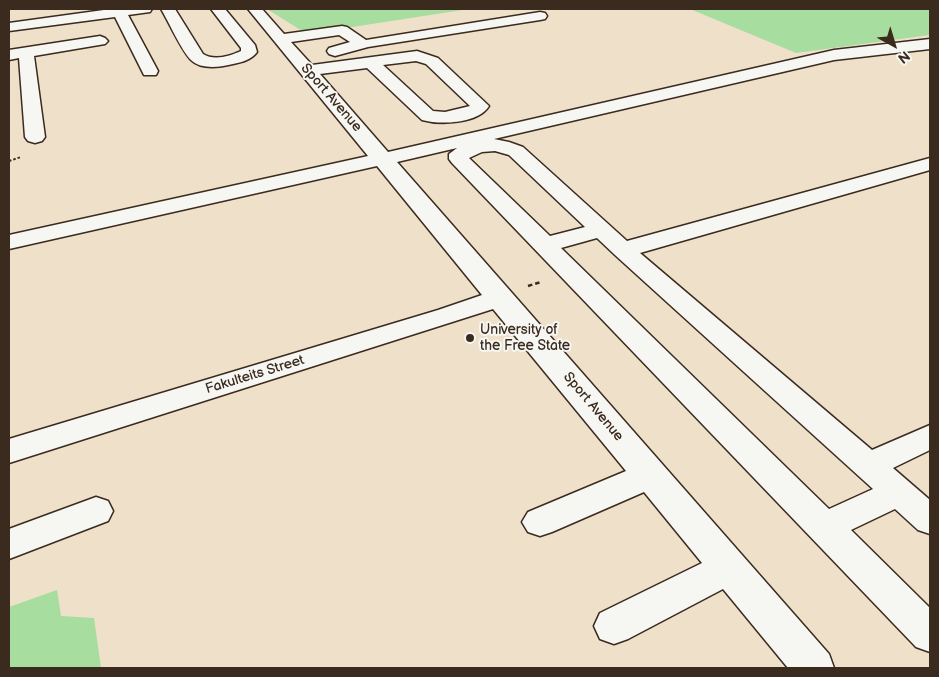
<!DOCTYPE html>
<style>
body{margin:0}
#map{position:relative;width:939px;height:677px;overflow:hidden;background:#f3ece0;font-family:"Balsamiq Sans",sans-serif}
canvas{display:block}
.frame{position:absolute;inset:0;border:10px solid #3b2a1e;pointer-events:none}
.north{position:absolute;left:869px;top:20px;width:50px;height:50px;-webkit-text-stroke:4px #f6f6f2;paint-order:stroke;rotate:141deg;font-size:14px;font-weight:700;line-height:20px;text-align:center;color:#3b2a1e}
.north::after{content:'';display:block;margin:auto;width:18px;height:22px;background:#3b2a1e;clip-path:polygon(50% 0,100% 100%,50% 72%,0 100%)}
</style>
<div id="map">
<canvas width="939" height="677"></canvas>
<div class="frame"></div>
<div class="north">N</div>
</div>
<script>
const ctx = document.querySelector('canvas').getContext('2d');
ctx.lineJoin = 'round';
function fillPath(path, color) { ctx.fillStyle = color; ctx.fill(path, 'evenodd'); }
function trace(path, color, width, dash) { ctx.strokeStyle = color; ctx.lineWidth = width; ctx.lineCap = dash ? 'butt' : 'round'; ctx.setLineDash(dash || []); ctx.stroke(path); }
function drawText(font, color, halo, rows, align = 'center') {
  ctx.font = font + ' "Balsamiq Sans",sans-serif'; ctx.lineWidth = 4; ctx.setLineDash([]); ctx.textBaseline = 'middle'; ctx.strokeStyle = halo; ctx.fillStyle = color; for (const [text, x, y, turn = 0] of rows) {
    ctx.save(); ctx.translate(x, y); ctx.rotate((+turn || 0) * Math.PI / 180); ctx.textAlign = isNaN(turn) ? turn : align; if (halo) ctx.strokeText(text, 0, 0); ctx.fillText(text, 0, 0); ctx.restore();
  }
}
const built = new Path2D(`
 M9 9H930V668H9Z`);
const green = new Path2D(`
 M267 9H469L307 34Z
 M690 9H930V35L796 53Z
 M57 590 61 616 94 618 101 668H9V607Z`);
const pathFar1 = new Path2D(`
 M9 161 21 157`);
const path = new Path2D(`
 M528 286 541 282`);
const minor = new Path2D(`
 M111 9H152L150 12 128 15 158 71 156 75H144L115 17 9 31V23Z
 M161 9H175L203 54C214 61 230 56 241 51V48L211 9H225L255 45 257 52C251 60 242 62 233 64 221 67 201 70 191 60 181 50 169 22 161 9Z
 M248 9H262L284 34 342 26 347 27 366 40 540 12 545 13 547 16 545 19 540 20 368 47 335 56 329 54 327 51 329 48 350 42 339 35 291 42 312 65 417 51 438 58 489 106C478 124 440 125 422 120L367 68 320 74 388 152 834 50 930 39V49L834 60 494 139 509 142 523 147 627 241 930 158V170L640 253 872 450 930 425V450L893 468 930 500V534L918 530 895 509 851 530 930 608V652L916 647 452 163 449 159V154L457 148 397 162 829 654 834 668H788L723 589 628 639 614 644 600 639 594 626 600 613 702 563 644 492 552 532 540 536 528 532 522 522 528 512 626 471 493 309 9 463V439L438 310 482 295 377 166 9 249V235L368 156ZM416 61 426 64 470 106 445 112 433 111 383 65ZM495 151 509 155 585 227 550 236 469 158 482 152ZM597 238 615 255 873 489 829 509 561 248Z
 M100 36 105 38 108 41 105 44 34 56 45 137 42 141 35 143 28 141 25 137 19 58 9 60V50Z
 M96 497 108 501 113 511 108 521 9 559V529Z`);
const markers = [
 [470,338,5,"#3b2a1e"]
];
const streetNames = [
 ["Sport Avenue",331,98,49],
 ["Fakulteits Street",255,375,-17],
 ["Sport Avenue",593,407,50]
];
const poiNames = [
 ["University of",480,330],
 ["the Free State",480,346]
];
fillPath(built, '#efe0ca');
fillPath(green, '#a7dd9f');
trace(minor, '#3b2a1e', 3);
trace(pathFar1, '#3b2a1e', 2, [2.5, 2]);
trace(path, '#3b2a1e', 2.5, [4.5, 3]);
fillPath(minor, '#f6f6f2');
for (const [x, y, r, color] of markers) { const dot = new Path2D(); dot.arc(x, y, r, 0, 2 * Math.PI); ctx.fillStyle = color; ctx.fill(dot); trace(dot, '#f6f6f2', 2); }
drawText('14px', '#3b2a1e', '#f6f6f2', streetNames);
drawText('14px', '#3b2a1e', '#f6f6f2', poiNames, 'left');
</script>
